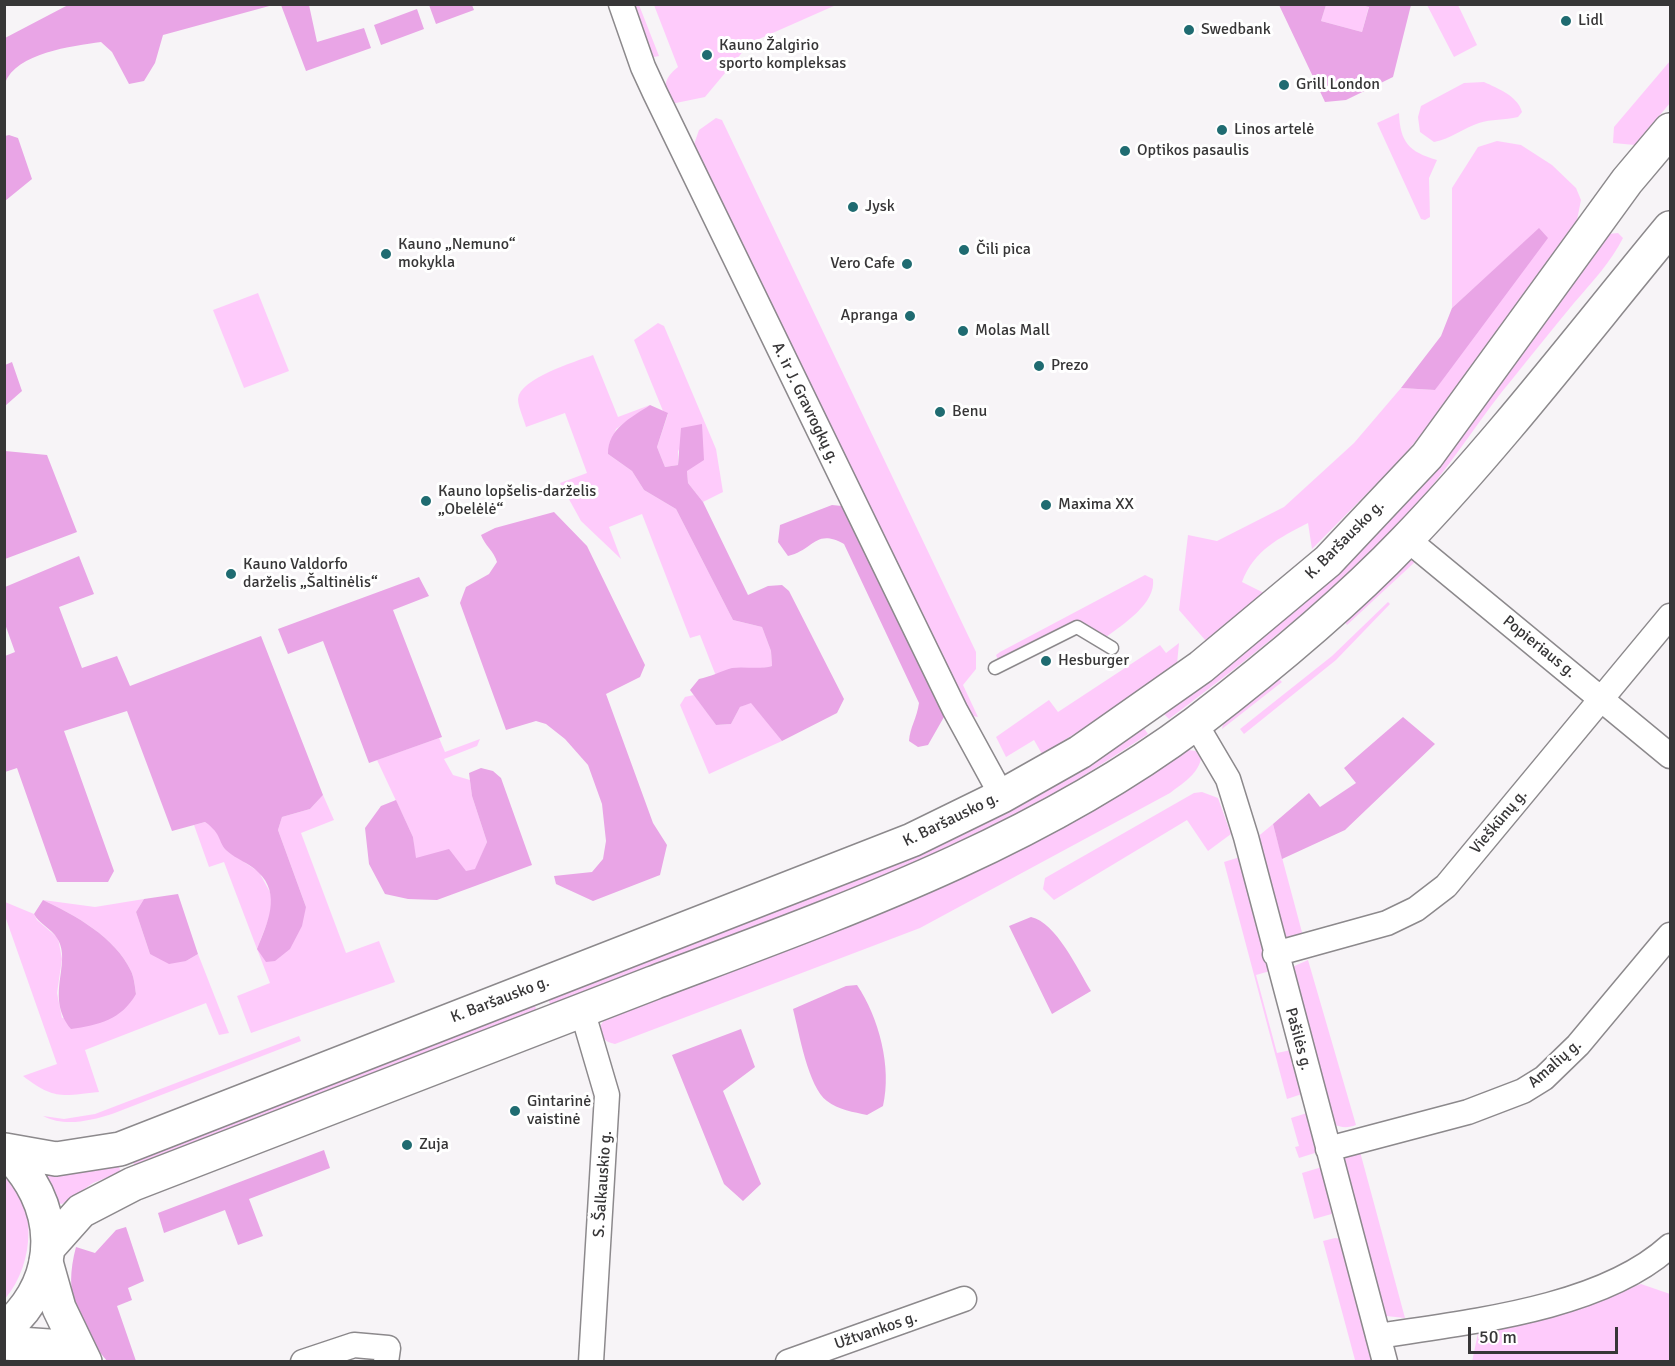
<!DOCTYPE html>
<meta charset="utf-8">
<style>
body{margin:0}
#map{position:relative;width:1675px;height:1366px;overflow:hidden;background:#f7f4f7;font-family:Signika,sans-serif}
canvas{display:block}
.frame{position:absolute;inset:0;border:6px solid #373637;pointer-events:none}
.scale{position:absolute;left:1468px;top:1327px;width:150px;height:27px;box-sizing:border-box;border:3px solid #373637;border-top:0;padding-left:8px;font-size:18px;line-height:21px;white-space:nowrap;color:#373637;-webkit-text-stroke:4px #fff;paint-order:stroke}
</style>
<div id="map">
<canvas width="1675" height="1366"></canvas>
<div class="frame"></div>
<div class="scale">50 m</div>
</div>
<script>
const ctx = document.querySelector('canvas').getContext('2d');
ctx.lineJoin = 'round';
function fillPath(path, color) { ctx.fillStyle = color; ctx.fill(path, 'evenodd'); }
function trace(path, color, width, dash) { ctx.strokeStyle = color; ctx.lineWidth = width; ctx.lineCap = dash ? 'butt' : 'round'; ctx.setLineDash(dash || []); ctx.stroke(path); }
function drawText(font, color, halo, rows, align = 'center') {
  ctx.font = font + ' Signika,sans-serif'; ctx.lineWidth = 6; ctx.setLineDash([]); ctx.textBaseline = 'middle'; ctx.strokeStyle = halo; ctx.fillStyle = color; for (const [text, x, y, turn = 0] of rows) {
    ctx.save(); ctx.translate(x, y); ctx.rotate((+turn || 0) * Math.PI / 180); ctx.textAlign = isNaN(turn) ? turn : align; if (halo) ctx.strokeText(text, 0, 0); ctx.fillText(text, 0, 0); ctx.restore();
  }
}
const green = new Path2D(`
 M1362 4 1369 6 1362 32 1321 21 1326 5Z
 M633 5H639L659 56 654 57 650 54Z
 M654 5H836L750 43 705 97 671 104C663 87 663 79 678 67Z
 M1427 5H1458L1477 45 1454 57Z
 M1670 61V103L1635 145 1613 143 1614 127Z
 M1484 82C1497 88 1518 96 1522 112L1518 117C1505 120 1491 119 1479 123 1463 128 1451 139 1434 142L1420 132 1418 117 1421 106 1464 83Z
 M1399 113C1400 142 1409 152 1437 160L1429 178 1430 217 1425 220 1421 219 1377 123Z
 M716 118 722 120 976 652V669L963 685 978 717 973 716 967 709 692 150 699 130Z
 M1497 141 1521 145 1552 165 1576 188 1581 200 1576 225 1457 389 1403 457 1312 549 1308 523C1279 538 1254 550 1242 582L1264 593 1206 641 1179 610 1188 535 1217 541 1284 507 1354 443 1401 388 1435 390 1539 229 1452 308V188L1478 147Z
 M1618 233 1623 238C1611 262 1592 282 1574 303 1554 327 1534 352 1514 377 1481 416 1455 460 1421 499 1346 583 1258 652 1169 719L1162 712 1456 443 1608 234Z
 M258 293 289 371 244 388 213 310Z
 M658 323 664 326 716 449 723 492 703 502 688 483 687 471 678 449V465L665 467 657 447 668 414 663 411 634 340Z
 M593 355 618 417 650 405 616 429 608 454 632 471 644 490 676 509 733 620 762 627 771 651 772 666C752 672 737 666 716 676L700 635 690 638 642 514 609 527 621 559 581 521 560 483 587 473 565 413 526 427C524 419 518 407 518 399 520 378 575 362 593 355Z
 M1411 558 1417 560 1347 625 1344 621Z
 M1145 575 1153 579C1156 604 1123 624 1105 638L1077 621 998 660 996 655 1000 652Z
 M1388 602 1390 604 1336 660 1244 734 1240 729 1332 656Z
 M1179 643 1177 664 1139 694 1042 754 1034 740 1006 757 996 737 1049 700 1058 712 1160 645 1166 653Z
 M1277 677 1282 682 1222 729 1224 720Z
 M694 695 716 725 731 724 740 707 751 702 782 741 709 774 680 705 685 697Z
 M1143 727 1148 734C1098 767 1046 801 992 827 849 897 698 948 551 1006L547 997Z
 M439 738 445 752 480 739 477 746 444 759 453 775 470 780 472 796 487 842 476 869 466 872 430 856 415 859 413 837 377 760Z
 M1188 750 1196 751 1201 759C1197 775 1183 783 1170 793L920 928 615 1044C604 1042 602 1037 599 1028L604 1020 932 892 1007 856Z
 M1202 792 1218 798 1231 834 1208 851 1187 820 1054 900 1043 889 1045 878 1194 793Z
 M323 795 334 820 301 833 346 953 379 941 395 982 251 1033 237 996 270 983 224 862 209 867 194 825 205 822 219 832 226 850 259 872 271 894V913L257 949 306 907 278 830 282 817 310 809Z
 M1273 824 1303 936 1288 940 1283 937 1255 839Z
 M1240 857 1270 971 1256 975 1277 1053 1291 1050 1302 1094 1287 1099 1224 862Z
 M144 899 136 912 150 954 186 961 198 954 229 1033 219 1035 206 1003 85 1050 99 1092C62 1096 54 1100 23 1076L57 1064 5 916V902L34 914 37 920 58 938 62 959 57 993 62 1018 136 994C135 987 134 977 131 971 115 937 75 915 43 900L95 907Z
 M1308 960 1356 1125C1349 1128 1340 1128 1334 1124L1290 968Z
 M534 1002 537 1012 134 1165 132 1158Z
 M299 1036 301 1041 112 1114C90 1121 64 1127 43 1116L64 1119 95 1114Z
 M1307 1113 1318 1152 1299 1158 1295 1147 1299 1146 1291 1118Z
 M1359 1148 1405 1318 1386 1316 1343 1163V1157Z
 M117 1162 121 1172 93 1183 62 1204 56 1203 45 1172Z
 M4 1166C37 1202 36 1262 5 1299Z
 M1322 1167 1335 1213 1314 1219 1302 1173Z
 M1335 1238 1342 1239 1375 1361 1355 1360 1323 1241Z
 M1641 1284 1670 1294V1361L1472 1362 1479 1328 1509 1325 1578 1309Z`);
const forest = new Path2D(`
 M68 5V4L273 5 163 35 155 63 144 81 129 84 112 52 101 42C72 46 16 53 5 83V38Z
 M281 5H309L317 42 364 28 371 48 306 71Z
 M429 5H472L474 10 436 24Z
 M1279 5H1326L1321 21 1362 32 1369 7 1362 5H1411L1393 77 1346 100 1325 102Z
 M417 9 424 29 381 45 374 25Z
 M9 135 18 138 32 179 5 201V136Z
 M1539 228 1548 238 1435 390 1401 388 1441 336 1452 308Z
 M12 362 22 391 5 406V365Z
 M650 405 668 413 657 447 665 467 678 465 681 428 702 424 704 460 687 471 688 483 703 502 748 595 768 586 782 585 789 591 844 699 837 713 782 741 751 703 740 707 731 724 716 725 690 690 699 679C710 677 721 671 732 668 745 666 758 670 772 666L771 651 762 627 733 620 676 509 644 490 632 471 608 454C608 428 631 418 650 405Z
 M5 451 47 455 77 532 5 559Z
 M832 505 842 506 851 513 943 706 944 717 928 745 918 747 909 741C910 727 917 718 919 703L844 544C815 528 814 550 788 556L778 542 780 525Z
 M554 512 587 546 645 665 640 677 606 694 653 823 667 845 660 875 593 901 556 884 554 876 592 872 603 859 606 841 602 804 588 765 565 739 546 724 536 721 506 730 460 603 466 587 489 574 497 562C494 551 485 546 481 535L495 528Z
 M79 556 94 594 59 607 82 668 117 656 130 686 261 636 323 795 310 809 282 817 278 830 306 907 302 926 290 949 275 961 266 962 257 949C267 924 282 894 258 872 249 863 236 859 227 851 217 841 223 835 205 822L172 831 127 711 64 731 114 871 108 882H57L17 768 5 772V656L15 652 5 624V587Z
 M419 577 429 596 393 610 442 737 369 763 323 641 288 654 278 629Z
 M1403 717 1435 744 1345 830 1282 859 1273 824 1309 793 1320 807 1356 783 1344 768Z
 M481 768 493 771 501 778 532 865 437 900 408 899 385 894 369 864 365 828 381 806 396 800 413 837 416 858 449 849 466 871 475 869 487 842 472 796 469 773Z
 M178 894 198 954 186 961 169 964 150 954 136 912 144 899Z
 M43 900C75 915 115 937 131 971 134 977 135 987 136 994 121 1020 99 1025 71 1029 44 996 73 963 57 938 51 928 39 924 34 914Z
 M1031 917C1056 922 1078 970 1091 991L1052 1014 1009 926Z
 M857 985C879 1018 892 1067 883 1106L867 1115C854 1112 838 1110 827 1101 808 1087 799 1032 793 1009L846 986Z
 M741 1029 755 1067 723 1091 761 1184 743 1201 724 1184 672 1055Z
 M324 1150 330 1168 249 1199 263 1236 238 1245 225 1210 164 1233 158 1213Z
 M126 1227 144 1281 128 1288 132 1300 117 1306 136 1361H107C77 1324 63 1295 76 1247L95 1253 116 1230Z`);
const service = new Path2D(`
 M995 668 1077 627 1112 648`);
const minor = new Path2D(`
 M621 4 643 67 655 93 955 710 1002 796
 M1407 539 1670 756
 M1195 723 1228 779 1246 837 1385 1362
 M1275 954 1387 923 1416 909 1446 886 1670 616
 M582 1010 607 1095 591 1362
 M1328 1149 1468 1112 1523 1091 1544 1078 1578 1045 1670 935
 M1378 1336C1468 1322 1601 1309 1670 1246
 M303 1362 354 1345 388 1348 386 1362
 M788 1362 964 1299`);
const secondary = new Path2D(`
 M46 1262 59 1308 85 1362
 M4 1343 49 1346 80 1354`);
const primary = new Path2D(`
 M4 1150C61 1203 64 1278 4 1330
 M5 1150 56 1159 120 1149 912 840 1002 796 1080 752 1201 667 1328 561 1427 456 1627 181 1670 130
 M48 1248 81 1211 133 1184C306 1117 479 1050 653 983 841 912 1033 845 1196 723 1269 667 1342 607 1406 540 1500 442 1583 333 1670 228`);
const markers = [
 [1566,21,6,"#1f6b71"],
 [1189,30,6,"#1f6b71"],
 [707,55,6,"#1f6b71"],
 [1284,85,6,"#1f6b71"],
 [1222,130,6,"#1f6b71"],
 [1125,151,6,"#1f6b71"],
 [853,207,6,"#1f6b71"],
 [964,250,6,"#1f6b71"],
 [386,254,6,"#1f6b71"],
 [907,264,6,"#1f6b71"],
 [910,316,6,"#1f6b71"],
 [963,331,6,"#1f6b71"],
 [1039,366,6,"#1f6b71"],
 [940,412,6,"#1f6b71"],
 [426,501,6,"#1f6b71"],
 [1046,505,6,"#1f6b71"],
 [231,574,6,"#1f6b71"],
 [1046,661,6,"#1f6b71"],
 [515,1111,6,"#1f6b71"],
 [407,1145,6,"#1f6b71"]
];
const poiNames = [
 ["Lidl",1578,21],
 ["Swedbank",1201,30],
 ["Kauno Žalgirio",719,46],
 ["sporto kompleksas",719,64],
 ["Grill London",1296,85],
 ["Linos artelė",1234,130],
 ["Optikos pasaulis",1137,151],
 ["Jysk",865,207],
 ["Kauno „Nemuno“",398,245],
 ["mokykla",398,263],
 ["Čili pica",976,250],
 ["Vero Cafe",895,264,"right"],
 ["Apranga",898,316,"right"],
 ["Molas Mall",975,331],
 ["Prezo",1051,366],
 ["Benu",952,412],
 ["Kauno lopšelis-darželis",438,492],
 ["„Obelėlė“",438,510],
 ["Maxima XX",1058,505],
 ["Kauno Valdorfo",243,565],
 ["darželis „Šaltinėlis“",243,583],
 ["Hesburger",1058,661],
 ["Gintarinė",527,1102],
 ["vaistinė",527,1120],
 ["Zuja",419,1145]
];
const streetNames = [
 ["A. ir J. Gravrogkų g.",805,403,64],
 ["K. Baršausko g.",1345,540,-45],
 ["Popieriaus g.",1539,647,39],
 ["K. Baršausko g.",951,820,-26],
 ["Vieškūnų g.",1499,822,-50],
 ["K. Baršausko g.",500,1000,-21],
 ["Pašilės g.",1298,1039,75],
 ["Amalių g.",1555,1064,-41],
 ["S. Šalkauskio g.",603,1184,-86],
 ["Užtvankos g.",876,1331,-19]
];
fillPath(green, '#fecbfb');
fillPath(forest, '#e9a5e6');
trace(service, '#8c898c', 15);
trace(minor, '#8c898c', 27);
trace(secondary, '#8c898c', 36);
trace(primary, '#8c898c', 36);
trace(service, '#fff', 12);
trace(minor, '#fff', 24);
trace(secondary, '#fff', 33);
trace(primary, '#fff', 33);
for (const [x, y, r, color] of markers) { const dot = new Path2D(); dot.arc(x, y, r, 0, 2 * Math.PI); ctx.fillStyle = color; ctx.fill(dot); trace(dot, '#fff', 2); }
drawText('16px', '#373637', '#fff', poiNames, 'left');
drawText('16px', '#373637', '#fff', streetNames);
</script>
